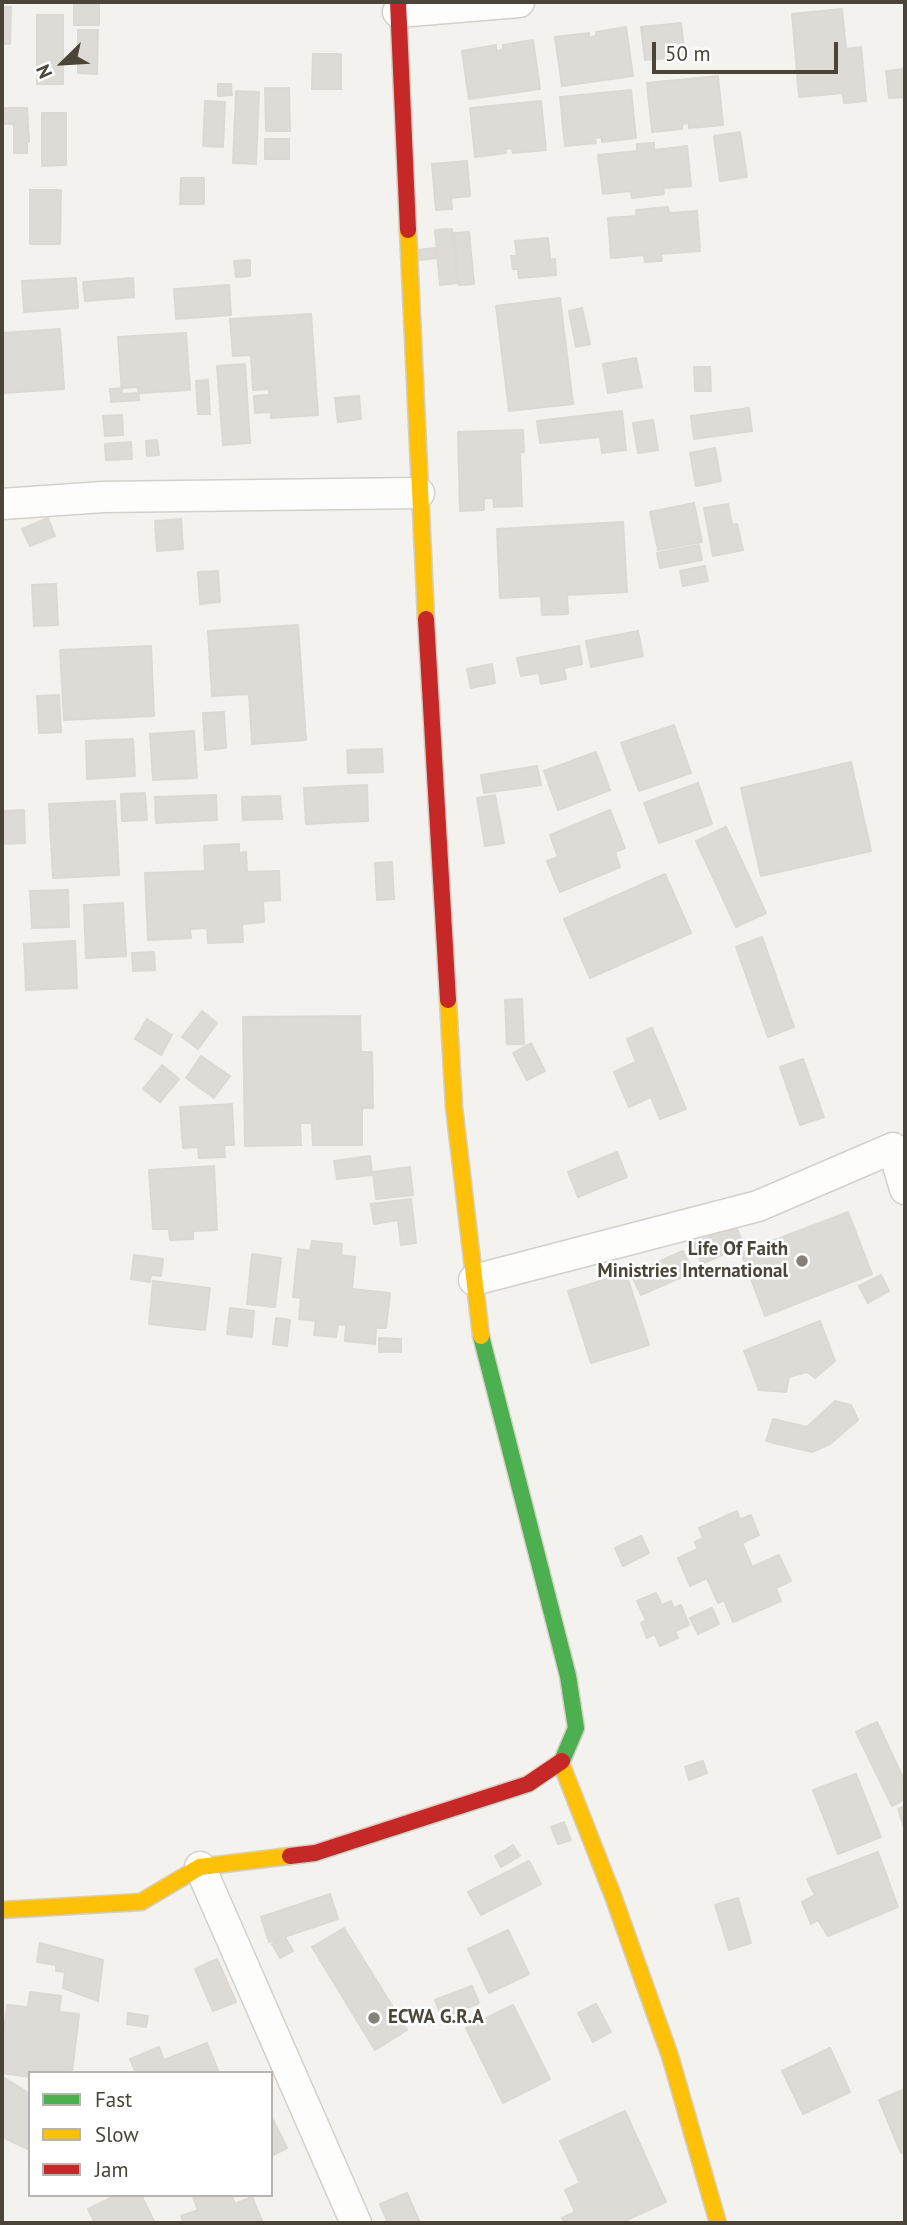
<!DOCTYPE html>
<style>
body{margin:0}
#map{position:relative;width:907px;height:2225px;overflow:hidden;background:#f4f2ee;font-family:"PT Sans",sans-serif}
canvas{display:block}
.frame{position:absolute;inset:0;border:4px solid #4b4439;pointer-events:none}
.legend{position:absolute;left:28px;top:2071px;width:245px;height:126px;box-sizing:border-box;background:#fff;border:2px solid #b7b4b0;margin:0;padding:9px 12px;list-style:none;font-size:21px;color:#4b4439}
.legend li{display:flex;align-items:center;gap:14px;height:35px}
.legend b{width:35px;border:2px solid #b7b4b0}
.north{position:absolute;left:28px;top:28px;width:70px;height:70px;-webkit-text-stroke:5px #fff;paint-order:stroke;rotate:246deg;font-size:19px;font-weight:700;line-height:28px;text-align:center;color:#4b4439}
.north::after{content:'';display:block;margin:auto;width:24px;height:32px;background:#4b4439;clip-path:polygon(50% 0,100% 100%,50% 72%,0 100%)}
.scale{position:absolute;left:652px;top:42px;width:186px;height:32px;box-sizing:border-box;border:4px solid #4b4439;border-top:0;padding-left:9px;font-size:21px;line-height:24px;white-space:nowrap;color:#4b4439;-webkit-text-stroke:5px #fff;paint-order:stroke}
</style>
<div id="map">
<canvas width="907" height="2225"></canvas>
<div class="frame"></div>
<ul class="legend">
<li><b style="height:9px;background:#4caf50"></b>Fast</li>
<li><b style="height:9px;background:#ffc107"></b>Slow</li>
<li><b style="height:9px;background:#c62828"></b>Jam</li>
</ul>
<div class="north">N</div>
<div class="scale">50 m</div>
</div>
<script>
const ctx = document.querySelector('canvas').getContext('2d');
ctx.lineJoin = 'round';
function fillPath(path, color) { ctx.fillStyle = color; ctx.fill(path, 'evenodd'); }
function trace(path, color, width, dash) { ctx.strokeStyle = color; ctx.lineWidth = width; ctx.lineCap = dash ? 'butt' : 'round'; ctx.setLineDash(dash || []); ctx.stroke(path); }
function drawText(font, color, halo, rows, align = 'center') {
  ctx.font = font + ' "PT Sans",sans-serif'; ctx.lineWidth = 5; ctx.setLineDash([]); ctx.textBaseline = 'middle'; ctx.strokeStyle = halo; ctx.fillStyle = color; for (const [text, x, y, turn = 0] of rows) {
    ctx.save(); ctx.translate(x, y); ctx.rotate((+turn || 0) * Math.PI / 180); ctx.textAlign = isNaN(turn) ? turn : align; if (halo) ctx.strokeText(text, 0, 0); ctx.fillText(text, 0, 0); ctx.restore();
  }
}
const building = new Path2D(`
 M74 2H99V25H74Z
 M2 7H11L10 44H2Z
 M842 9 846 49 861 47 866 101 844 103 843 93 799 97 792 14Z
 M37 15H63V84H37Z
 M681 23 685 56 645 60 641 27Z
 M626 27 633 76 562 86 555 37 589 33V38L596 36V32Z
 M78 30H98L97 74 78 73Z
 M533 40 540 89 469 99 462 51 496 45V51L503 50V45Z
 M313 54H341V89H312Z
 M905 69V97L889 98 886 71Z
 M718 76 723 125 689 128V123L682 124V129L652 132 647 83Z
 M218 84H231L232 95 218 96Z
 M265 88H289L290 131H266Z
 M631 90 636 138 602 142V137L595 138 596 143 565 146 560 97Z
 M236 91 259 92 256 164 233 163Z
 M205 101 225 102 223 147 203 146Z
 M541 101 546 150 513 153 512 148 505 149 506 153 475 157 470 108Z
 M2 108H27L29 142H27V153H14V124H2Z
 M42 113H66V165L42 166Z
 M740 132 747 177 720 181 714 136Z
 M265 139H289V159H265Z
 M654 143V150L687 146 691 186 663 188 664 194 632 198 631 191 603 194 598 155 637 151V144Z
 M467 161 470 196 451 198 452 209 436 210 432 164Z
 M181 178H204V204H180Z
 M30 190H61L60 244H30Z
 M668 207 669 213 697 211 700 251 661 254 662 261 645 262 644 255 611 258 608 218 636 216V210Z
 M452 229 457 283 440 285 435 230Z
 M469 232 474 284 459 285 454 233Z
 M548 238 550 260 555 259 556 275 519 278 518 269H513L511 256H517L515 241Z
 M436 248 437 258 419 260 418 250Z
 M250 260V276L236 277 234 261Z
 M76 278 78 308 24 312 22 281Z
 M133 278 134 297 85 301 83 282Z
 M229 285 231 315 176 319 174 289Z
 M560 298 573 404 509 411 496 306Z
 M582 308 590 344 576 347 569 311Z
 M311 314 318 415 271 418V412L255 413 254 396 269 395V389L253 390 251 355 233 356 230 319Z
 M60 329 64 389 2 393V333Z
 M186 333 190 390 122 394 118 337Z
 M636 358 642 387 608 393 603 364Z
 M245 364 250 443 223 445 217 366Z
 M694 367H710L711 391H695Z
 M208 380 210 414H198L196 381Z
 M138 387 139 400 111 402 110 389Z
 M359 396 361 419 338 422 335 398Z
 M749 408 752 431 694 439 691 416Z
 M622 411 626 450 602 453 600 437 540 443 537 421Z
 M122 415 123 435 105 436 103 416Z
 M653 420 658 450 638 453 633 423Z
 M523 430 524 452H520L522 506 494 507 493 498H484V510L460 511 458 432Z
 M157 440 159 455 147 456 146 441Z
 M131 442 132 459 106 460 105 444Z
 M715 448 721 481 696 486 690 453Z
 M694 503 702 542 658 550 650 512Z
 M728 504 732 525 737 524 743 550 713 556 704 508Z
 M48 518 55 536 30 546 22 529Z
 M181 519 183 549 157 551 155 521Z
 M623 522 627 592 567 595 568 614 542 615 541 596 500 598 497 529Z
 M699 545 702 560 660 568 657 553Z
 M705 566 708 581 683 586 680 571Z
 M218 571 220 602 200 604 198 572Z
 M56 584 58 625 34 626 32 585Z
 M298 625 306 740 252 744 249 694 212 696 208 631Z
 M638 631 643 656 591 667 586 641Z
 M151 646 154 716 64 720 60 650Z
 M579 646 582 664 564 668 566 679 541 684 539 673 521 676 517 658Z
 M492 664 495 683 471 688 467 669Z
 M59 695 61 732 39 733 37 696Z
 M224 712 226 748 205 750 203 713Z
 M674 725 691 773 639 791 621 743Z
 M194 731 197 778 153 780 150 734Z
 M133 739 135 776 87 779 86 741Z
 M382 749 383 772 348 773 347 750Z
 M596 752 610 790 558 810 544 771Z
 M851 762 871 851 761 876 741 788Z
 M537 766 541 785 484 793 481 775Z
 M698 783 712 824 659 843 644 803Z
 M367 785 368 821 306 824 304 788Z
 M145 793 147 820 122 821 121 794Z
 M216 795 217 820 156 823 155 797Z
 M495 795 504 843 485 846 477 798Z
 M280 796 282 819 243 820 242 797Z
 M115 801 119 875 53 878 49 804Z
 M24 810 25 843 2 844V811Z
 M610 810 625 848 615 852 620 867 560 892 547 861 558 857 550 835Z
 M726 827 766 913 736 927 696 841Z
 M239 844V853L246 852 247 872 279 871 280 900 263 901 264 922 242 924 243 942 208 943 207 928 190 929 191 938 148 940 145 873 205 871 204 846Z
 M392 862 394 899 377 900 375 863Z
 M665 874 691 933 590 978 564 919Z
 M68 890 69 927 32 928 30 891Z
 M123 903 126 956 86 958 84 905Z
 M762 937 794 1027 768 1037 736 947Z
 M75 941 77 988 26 990 24 944Z
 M154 952 155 970 133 971 132 953Z
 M522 999 524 1044H507L505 1000Z
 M202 1011 217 1023 198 1049 182 1037Z
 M360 1016 361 1052H372L373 1108H362V1145H313L312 1123H300L301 1145 245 1146 243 1017Z
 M147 1019 172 1035 161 1055 135 1039Z
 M652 1028 686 1109 660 1119 651 1097 629 1107 614 1072 636 1062 627 1039Z
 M531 1043 545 1071 527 1080 513 1053Z
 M201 1056 230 1076 214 1098 186 1078Z
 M803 1059 824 1117 800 1125 780 1067Z
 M162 1065 179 1079 160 1102 143 1089Z
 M232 1104 234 1145H224L225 1157 199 1158 198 1147 183 1148 180 1107Z
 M617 1152 627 1177 578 1197 568 1172Z
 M370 1156 372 1175 337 1179 334 1161Z
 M214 1166 217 1230 193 1231V1239L170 1240 169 1229H153L149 1170Z
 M410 1167 413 1195 376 1199 373 1172Z
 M411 1199 416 1243 401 1245 398 1220 374 1224 371 1204Z
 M848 1212 872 1274 765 1316 741 1253Z
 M735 1225 744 1245 702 1264 693 1244Z
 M312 1241 342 1244 341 1255 355 1257 352 1289 390 1293 386 1328H376L375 1344 345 1341 346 1325 338 1324 336 1337 314 1335 316 1321 299 1319 301 1298 293 1297 298 1249 310 1251Z
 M683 1251 693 1272 641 1295 631 1274Z
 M252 1254 281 1258 275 1307 247 1304Z
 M134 1255 163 1259 161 1276 151 1275 150 1282 131 1279Z
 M626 1273 649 1345 591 1363 568 1291Z
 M881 1275 889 1291 868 1303 859 1286Z
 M153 1281 210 1288 205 1330 149 1324Z
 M230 1308 254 1311 252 1337 227 1334Z
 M276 1318 290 1320 287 1346 273 1344Z
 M820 1321 835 1361 815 1378 807 1372 789 1377 786 1392 759 1390 744 1351Z
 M379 1338 401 1339V1352H379Z
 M835 1401 851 1405 858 1420 830 1444 812 1452 766 1441 773 1419 807 1427Z
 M737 1511 740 1520 751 1515 759 1535 742 1543 752 1567 779 1555 791 1581 776 1588 781 1601 733 1622 724 1600 718 1603 707 1578 690 1586 678 1558 698 1549 695 1542 703 1538 699 1528Z
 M641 1536 649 1553 623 1566 615 1548Z
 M656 1593 662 1605 671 1601 674 1608 681 1605 689 1625 675 1631 678 1638 660 1646 655 1634 647 1638 641 1623 646 1620 637 1601Z
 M712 1608 719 1624 698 1634 690 1618Z
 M877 1722 905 1782V1799L892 1806 856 1732Z
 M703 1761 707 1773 689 1780 685 1767Z
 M856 1774 881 1837 838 1854 813 1790Z
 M905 1806V1830L898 1809Z
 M564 1822 571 1840 558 1844 551 1827Z
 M513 1845 520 1856 501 1867 495 1856Z
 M878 1852 898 1907 828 1936 818 1920 811 1924 802 1902 815 1895 807 1879Z
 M529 1861 541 1884 481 1915 468 1892Z
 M330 1894 338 1919 269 1942 261 1917Z
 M738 1898 751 1943 729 1950 715 1905Z
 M344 1928 407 2030 375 2050 312 1947Z
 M508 1930 529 1974 489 1993 468 1949Z
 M285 1937 293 1951 280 1958 272 1944Z
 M40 1943 103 1960 98 2001 63 1988 65 1972 56 1971V1965L37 1962Z
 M217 1959 236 2002 213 2011 195 1969Z
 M472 1986 479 2003 442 2018 435 2000Z
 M30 1992 61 1996 59 2012 79 2014 72 2073H30V2077L2 2073V2047L7 2005 28 2007Z
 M596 2004 611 2032 593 2042 578 2013Z
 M513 2005 550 2079 503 2103 466 2028Z
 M128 2013 148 2016 146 2027 127 2024Z
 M207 2043 219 2073H136L130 2059 159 2047 164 2060Z
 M830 2048 850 2092 803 2114 782 2071Z
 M3 2077 30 2094V2150L2 2137Z
 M905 2089V2151L901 2153 879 2100Z
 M625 2111 666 2202 620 2223H564L562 2218 575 2212 565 2190 580 2183 560 2141Z
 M271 2116 287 2148 271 2156Z
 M407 2193 420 2223H388L380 2204Z
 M117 2195H141L155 2223H95L88 2209Z
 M192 2195H232L235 2204 252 2197 263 2223H184L181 2216 198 2210Z`);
const street = new Path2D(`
 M398 12 519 2
 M2 504 103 497 419 493
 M474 1280 758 1206 893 1148 905 1189
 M200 1867 356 2223`);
const fast = new Path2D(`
 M481 1336 568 1676 576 1728 562 1761`);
const slow = new Path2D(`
 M408 230 426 619
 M448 1000 454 1107 481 1336
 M561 1763 613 1896 670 2056 718 2223
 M2 1910 141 1902 200 1867 290 1856`);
const jam = new Path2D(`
 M398 2 408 230
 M426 619 448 1000
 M290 1856 315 1853 528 1784 562 1761`);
const markers = [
 [802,1261,7,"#868178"],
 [374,2018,7,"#868178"]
];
const poiNames = [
 ["Life Of Faith",788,1250],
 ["Ministries International",788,1272],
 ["ECWA G.R.A",388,2018,"left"]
];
fillPath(building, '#dedbd6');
trace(building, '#dcd9d4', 2);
trace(street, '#d2d0cb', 33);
trace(fast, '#d3cfc5', 19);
trace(slow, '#d3cfc5', 19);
trace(jam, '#d3cfc5', 19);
trace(street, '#fdfdfc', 30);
trace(fast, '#4caf50', 16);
trace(slow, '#ffc107', 16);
trace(jam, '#c62828', 16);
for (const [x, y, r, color] of markers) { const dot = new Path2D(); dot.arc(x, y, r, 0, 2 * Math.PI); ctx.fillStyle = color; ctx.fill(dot); trace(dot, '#fff', 2.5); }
drawText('bold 19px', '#4b4439', '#fff', poiNames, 'right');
</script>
